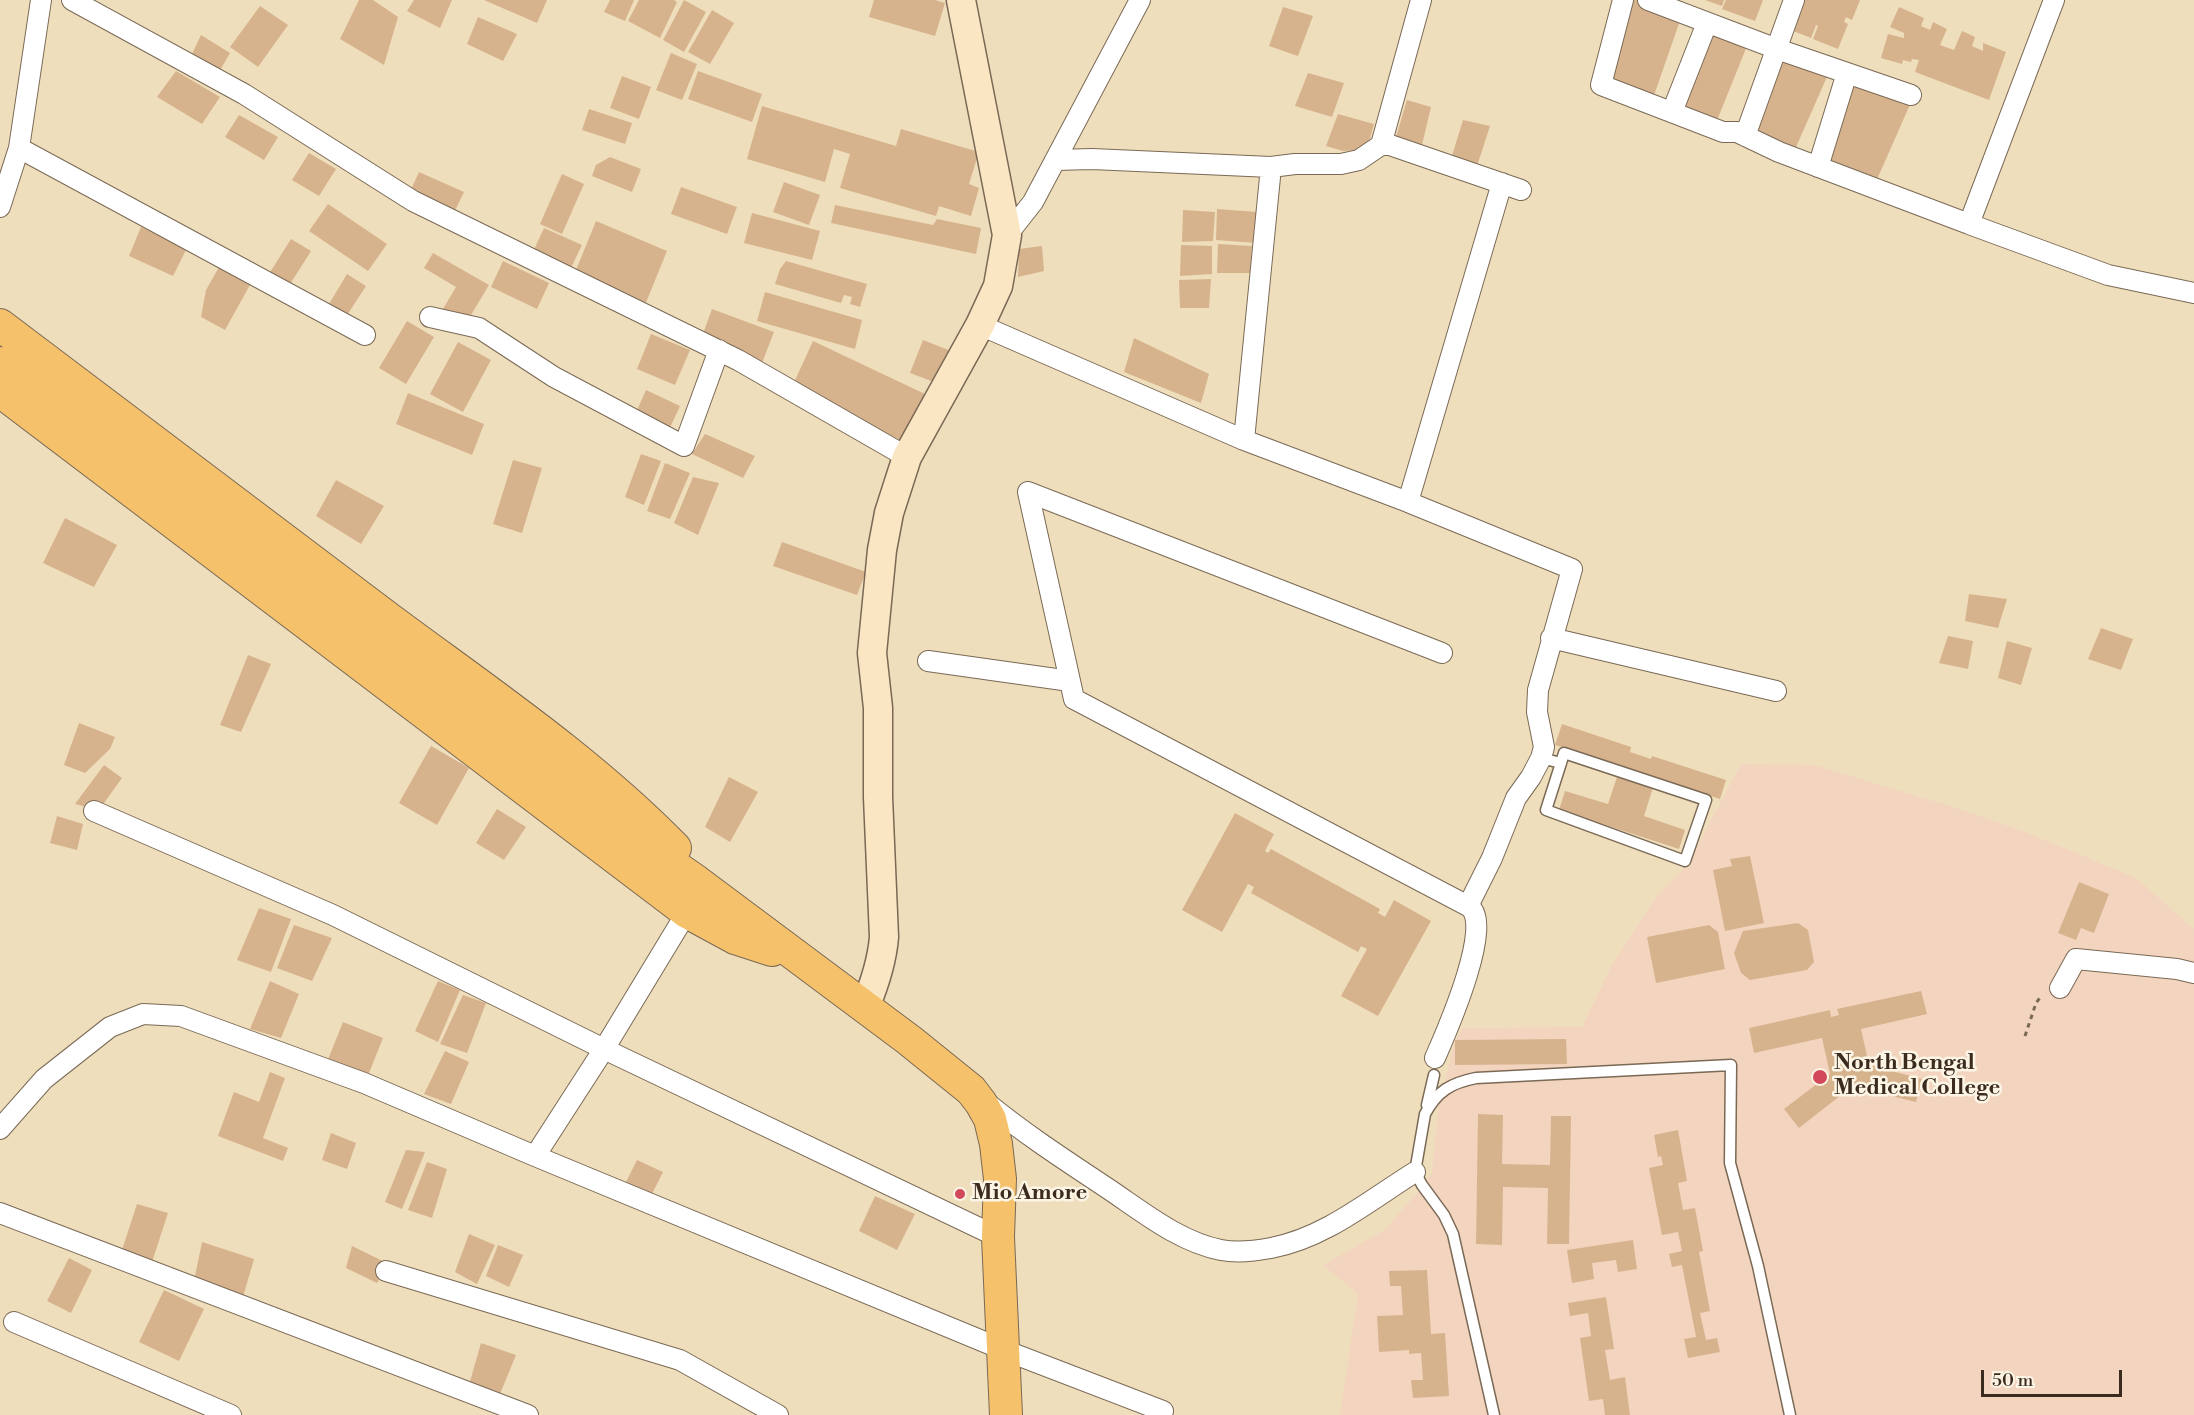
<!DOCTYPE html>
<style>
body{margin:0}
#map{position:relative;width:2194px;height:1415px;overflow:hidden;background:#efdebc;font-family:"Libre Bodoni",serif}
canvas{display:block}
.scale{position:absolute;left:1981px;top:1370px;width:141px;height:27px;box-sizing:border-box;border:3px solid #3b2a1e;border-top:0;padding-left:8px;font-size:18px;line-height:21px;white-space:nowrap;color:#3b2a1e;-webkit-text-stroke:4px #fcf5e5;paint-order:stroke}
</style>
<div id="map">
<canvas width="2194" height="1415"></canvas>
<div class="scale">50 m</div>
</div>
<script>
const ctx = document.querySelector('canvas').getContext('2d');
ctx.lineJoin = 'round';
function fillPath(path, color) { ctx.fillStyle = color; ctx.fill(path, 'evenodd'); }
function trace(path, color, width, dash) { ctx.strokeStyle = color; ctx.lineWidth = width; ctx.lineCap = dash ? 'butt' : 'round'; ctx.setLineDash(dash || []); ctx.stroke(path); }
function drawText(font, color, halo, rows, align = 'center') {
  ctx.font = font + ' "Libre Bodoni",serif'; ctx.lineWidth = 5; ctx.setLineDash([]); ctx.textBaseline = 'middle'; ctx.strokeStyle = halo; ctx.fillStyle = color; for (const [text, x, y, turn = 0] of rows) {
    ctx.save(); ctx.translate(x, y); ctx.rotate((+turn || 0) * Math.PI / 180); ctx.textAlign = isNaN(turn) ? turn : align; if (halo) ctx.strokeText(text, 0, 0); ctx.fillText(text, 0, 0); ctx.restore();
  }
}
const built = new Path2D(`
 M1741 764 1814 765 1953 807 2028 833 2136 878 2194 929V1415H1340L1358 1294 1323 1265 1383 1231 1414 1197 1432 1173 1438 1111 1454 1044 1463 1028 1582 1027 1612 965 1656 897 1687 866Z`);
const building = new Path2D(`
 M359 0H373L398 17 384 65 340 39Z
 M414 0H452L440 28 407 11Z
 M484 0H547L537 23Z
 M610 0H634L625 21 604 12Z
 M639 0H674L677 2 660 38 628 21Z
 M684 0 706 12 684 52 663 40Z
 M874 0H935L945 3 935 36 869 17Z
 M1626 0H1641L1682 15 1652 101 1604 82Z
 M1705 0H1724L1722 6Z
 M1726 0H1763L1755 21 1722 9Z
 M1805 0H1860L1852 20 1846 17 1844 22 1848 24 1838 49 1813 39 1818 26 1816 25 1811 38 1788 29 1797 7 1801 9Z
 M260 6 288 25 258 67 230 47Z
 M1283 7 1313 16 1298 56 1269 46Z
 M1899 7 1924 18 1921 26 1930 30 1933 22 1947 29 1940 45 1954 50 1962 31 1975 37 1972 46 1983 51V43L2006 52 1989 100 1915 72 1919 60 1912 59 1911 62 1903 60 1902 64 1881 58 1888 34 1904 38V33L1890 27Z
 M712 10 734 23 710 64 688 52Z
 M478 17 517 34 503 61 467 44Z
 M1709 26 1749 41 1716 123 1676 109Z
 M201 35 230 53 218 74 191 56Z
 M671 53 697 64 682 100 656 90Z
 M1780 54 1830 70 1793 154 1752 133Z
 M176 71 220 97 202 124 157 97Z
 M698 71 762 94 752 122 688 99Z
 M1308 73 1344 83 1332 117 1295 106Z
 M622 76 651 87 639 119 610 108Z
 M1852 79 1912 100 1875 184 1822 164Z
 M1407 100 1431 107 1422 145 1396 137Z
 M762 106 896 146 901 129 979 152 969 184 979 188 971 216 939 206 936 216 840 188 850 154 834 149 825 182 747 159Z
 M589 109 632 123 625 144 582 130Z
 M1338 114 1374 124 1367 149 1343 151 1326 146Z
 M239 115 278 137 264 160 225 137Z
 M1463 120 1490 126 1477 166 1451 159Z
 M309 153 336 169 319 196 292 180Z
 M610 157 641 169 632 192 592 176 596 165Z
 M419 172 464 192 452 217 408 196Z
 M562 174 584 184 562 234 540 224Z
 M784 182 820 195 809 225 773 212Z
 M681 187 737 207 727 234 671 214Z
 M328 204 387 244 368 271 309 231Z
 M835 205 933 225 937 219 981 228 976 254 831 223Z
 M1217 209 1257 212 1256 243 1216 240Z
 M1183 210 1215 212 1213 241 1182 242Z
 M752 213 820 231 812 260 744 243Z
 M596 221 667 251 645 305 574 275Z
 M141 227 187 248 173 276 129 256Z
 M544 228 582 245 569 272 532 254Z
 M291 239 311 251 287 289 267 277Z
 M1218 244 1252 246 1250 273H1217Z
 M1181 245 1212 246V274L1180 276Z
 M1042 246 1044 271 1018 277 1019 249Z
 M433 253 489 285 468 320 440 314 456 287 424 268Z
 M503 261 549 283 537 309 491 287Z
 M786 261 867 284 860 307 850 304 852 297 844 295 841 303 775 284 780 269Z
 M219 267 250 285 225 330 201 317 206 290Z
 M347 274 366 286 344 320 326 309Z
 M1211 279 1209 308H1180L1179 280Z
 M765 292 862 320 855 349 757 321Z
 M712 309 774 332 762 363 701 339Z
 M407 321 434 337 406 384 379 368Z
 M651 334 690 350 675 385 637 369Z
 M1134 338 1209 374 1201 403 1124 372Z
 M923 340 951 351 939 384 910 373Z
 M813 341 925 394 903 441 791 389Z
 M458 342 491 360 463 412 430 394Z
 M646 390 680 406 668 432 634 417Z
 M408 393 484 424 472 455 396 424Z
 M705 434 755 456 743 478 692 454Z
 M641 454 661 461 644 505 625 497Z
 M513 460 542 468 522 533 493 524Z
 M665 463 690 473 670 519 647 511Z
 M693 477 719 483 698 535 674 523Z
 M336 480 384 506 361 544 316 516Z
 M65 518 117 545 94 587 43 563Z
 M782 542 866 572 857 595 773 566Z
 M1969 594 2007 599 1998 628 1965 621Z
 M2101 628 2133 639 2121 670 2088 659Z
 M1948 636 1973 641 1968 669 1939 663Z
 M2007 641 2032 648 2021 685 1998 678Z
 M248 655 271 664 241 732 220 725Z
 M79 723 115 737 110 749 85 773 64 765Z
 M1562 724 1631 747 1630 752 1651 759 1652 756 1726 780 1720 799 1656 778 1644 816 1685 830 1679 849 1559 810 1565 791 1608 804 1617 777 1589 768 1593 757 1555 745Z
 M431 746 469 768 437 825 399 803Z
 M104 765 122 778 99 810 75 804Z
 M729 777 758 792 730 842 705 827Z
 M497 809 526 827 504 860 476 843Z
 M1235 813 1274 834 1265 851 1268 853 1271 849 1380 909 1378 913 1385 917 1394 900 1431 921 1378 1016 1341 996 1367 949 1361 946 1358 952 1251 893 1254 887 1248 884 1222 932 1182 910Z
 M57 816 83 824 77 850 50 843Z
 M1750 856 1764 923 1725 931 1713 870 1732 866 1730 859Z
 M2079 882 2109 894 2094 933 2081 928 2076 940 2058 933Z
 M259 908 291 919 271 972 237 960Z
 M1798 923 1808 930 1814 962 1807 970 1750 980 1741 973 1734 953 1743 931Z
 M294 925 332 938 312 981 277 968Z
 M1709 925 1718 932 1725 969 1656 983 1647 937Z
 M270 981 299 994 281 1038 250 1029Z
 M438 981 460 990 438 1042 415 1031Z
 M1921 991 1927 1014 1861 1029 1869 1065 1922 1079 1916 1102 1863 1089 1841 1095 1799 1128 1784 1109 1830 1074 1822 1038 1754 1053 1749 1028 1830 1010 1831 1017 1839 1015 1837 1009Z
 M463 995 486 1003 467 1053 440 1044Z
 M343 1022 383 1038 367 1078 327 1062Z
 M1566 1039 1567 1064 1455 1065V1040Z
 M445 1051 469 1062 451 1104 424 1094Z
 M270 1072 285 1078 263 1138 288 1148 283 1161 218 1136 234 1092 259 1102Z
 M1478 1114 1503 1115 1502 1164 1550 1165 1551 1116H1571L1569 1244H1547L1548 1188 1503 1187 1502 1245 1476 1244Z
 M1678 1130 1687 1181 1678 1183 1683 1210 1695 1208 1703 1251 1699 1252 1710 1311 1700 1313 1706 1340 1717 1338 1720 1352 1688 1358 1684 1339 1696 1337 1682 1265 1672 1267 1669 1254 1682 1251 1678 1232 1662 1235 1649 1168 1663 1165 1661 1156 1658 1157 1654 1135Z
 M331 1133 356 1143 347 1169 322 1160Z
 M406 1150 425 1152 402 1209 385 1202Z
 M637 1160 663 1172 650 1198 624 1186Z
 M427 1162 447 1169 432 1218 408 1210Z
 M875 1196 915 1214 897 1250 859 1231Z
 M137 1204 168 1213 151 1265 121 1253Z
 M469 1234 495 1245 477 1284 455 1272Z
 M1633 1240 1637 1269 1618 1272 1616 1260 1592 1263 1594 1279 1572 1283 1567 1250Z
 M202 1242 254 1259 243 1297 194 1281Z
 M498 1245 523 1255 509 1287 486 1276Z
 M352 1246 389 1264 377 1283 346 1268Z
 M69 1258 92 1270 71 1313 47 1301Z
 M1427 1270 1431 1334 1445 1333 1449 1396 1413 1398 1411 1380H1423L1421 1353 1409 1354V1350L1379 1352 1377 1316 1403 1315 1401 1286H1390L1389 1271Z
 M164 1290 204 1309 179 1361 139 1342Z
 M1606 1297 1614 1349 1605 1350 1610 1380 1625 1377 1630 1415H1605L1603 1399 1589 1401 1580 1338 1591 1336 1588 1313 1570 1316 1568 1303Z
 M481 1343 516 1355 500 1394 469 1385Z`);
const path = new Path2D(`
 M2025 1036 2036 1003 2042 995`);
const lane = new Path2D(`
 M1541 758 1561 763 1564 753 1706 800 1685 861 1546 810 1561 763
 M1427 1105 1434 1075
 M1494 1415 1453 1234 1444 1215 1422 1185 1415 1172 1425 1114C1437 1091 1451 1083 1476 1078L1731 1065 1730 1163 1758 1266 1790 1415`);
const street = new Path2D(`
 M72 0 244 94 413 201 738 360 907 457
 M1623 0 1601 85 1723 132H1737L1779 152 1969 224 2054 0
 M1648 0 1777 49 1911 95
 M1672 112 1707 23
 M1745 136 1794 0
 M1381 145 1421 0
 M19 148 365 335
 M1055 160 1092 159 1271 167 1295 164H1341L1359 160 1381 145H1390L1521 190
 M1818 167 1847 73
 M0 207 19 148 41 0
 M1969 224 2108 275 2194 293
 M1007 235 1033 202 1140 0
 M430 317 479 328 554 377 684 446 719 350
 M980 325 1244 440 1408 502 1572 569 1538 690 1537 712 1544 747 1541 758 1531 777 1516 798 1492 858 1468 906C1496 921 1445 1035 1435 1058
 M1244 440 1271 167
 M1028 492 1074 699 1468 906
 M1028 492 1442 653
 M1408 502 1502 183
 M1551 638 1776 691
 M928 661 1070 681
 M94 811 333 915 604 1049 998 1237
 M2060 988 2076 959 2177 969 2194 973
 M987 1103C1026 1135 1068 1162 1110 1190 1144 1213 1180 1242 1221 1250 1237 1253 1255 1251 1271 1248 1325 1238 1370 1200 1415 1172
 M0 1129 44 1079 110 1027 143 1014 181 1016 364 1083 535 1156 1004 1350 1163 1411
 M535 1156 604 1049 687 912
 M0 1213 528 1415
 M386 1271 680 1360 778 1415
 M14 1322 231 1415`);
const secondary = new Path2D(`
 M865 1007C875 983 882 962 884 937L878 797V708L872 653 882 550 889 513 907 457 980 325 998 286 1007 235 961 0`);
const primary = new Path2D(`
 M0 325C129 423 258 521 388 618 486 691 589 760 675 848
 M0 363 625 832 696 881 909 1040 971 1090 981 1103 990 1119 996 1144 1000 1179 998 1237 1006 1415
 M0 391 687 912 735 938 772 950`);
const markers = [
 [1820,1077,8,"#d1495b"],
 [960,1194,6,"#d1495b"]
];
const poiNames = [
 ["North Bengal",1834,1064],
 ["Medical College",1834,1089],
 ["Mio Amore",972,1194]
];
fillPath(built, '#f3d4bf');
fillPath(building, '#d7b38d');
trace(lane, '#7a6955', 13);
trace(street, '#7a6955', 22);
trace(secondary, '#7a6955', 31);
trace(primary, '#7a6955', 34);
trace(path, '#7a6955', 3, [4.5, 4.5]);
trace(lane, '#fff', 10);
trace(street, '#fff', 20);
trace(secondary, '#fbe6c4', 28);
trace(primary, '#f5c16b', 32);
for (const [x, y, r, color] of markers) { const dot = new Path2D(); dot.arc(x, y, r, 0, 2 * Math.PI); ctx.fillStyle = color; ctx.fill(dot); trace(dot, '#fcf5e5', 2); }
drawText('bold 22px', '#3b2a1e', '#fcf5e5', poiNames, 'left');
</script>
